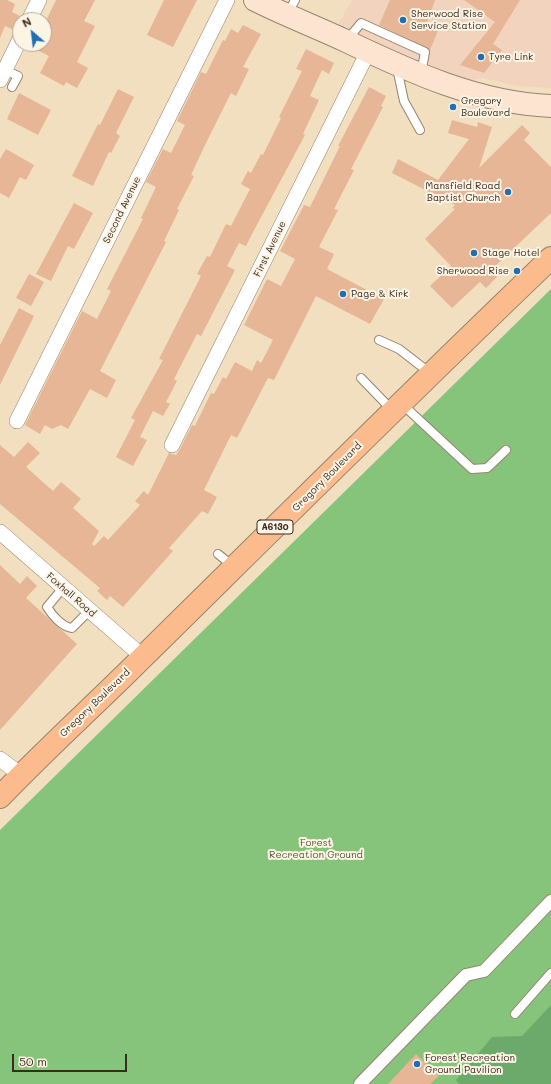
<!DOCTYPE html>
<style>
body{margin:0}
#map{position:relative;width:551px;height:1084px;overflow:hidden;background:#f1dfbf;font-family:Mali,sans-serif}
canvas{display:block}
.north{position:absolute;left:12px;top:12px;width:40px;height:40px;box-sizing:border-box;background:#fcf5e5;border:1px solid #afa495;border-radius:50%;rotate:332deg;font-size:11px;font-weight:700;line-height:16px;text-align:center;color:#3b2a1e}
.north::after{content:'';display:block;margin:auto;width:14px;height:18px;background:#1f6fb2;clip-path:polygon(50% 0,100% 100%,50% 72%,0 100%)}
.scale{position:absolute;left:12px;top:1054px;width:115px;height:18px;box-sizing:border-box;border:2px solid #3b2a1e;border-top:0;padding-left:5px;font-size:12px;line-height:14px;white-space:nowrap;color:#3b2a1e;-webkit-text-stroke:3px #fcf5e5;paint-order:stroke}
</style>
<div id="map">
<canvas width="551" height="1084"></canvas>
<div class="north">N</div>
<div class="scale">50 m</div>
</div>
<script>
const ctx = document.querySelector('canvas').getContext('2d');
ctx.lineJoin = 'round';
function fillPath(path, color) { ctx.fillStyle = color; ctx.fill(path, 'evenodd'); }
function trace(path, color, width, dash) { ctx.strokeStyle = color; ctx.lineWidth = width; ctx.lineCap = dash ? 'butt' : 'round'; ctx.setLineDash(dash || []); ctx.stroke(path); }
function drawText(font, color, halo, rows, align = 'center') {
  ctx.font = font + ' Mali,sans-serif'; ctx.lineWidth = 4; ctx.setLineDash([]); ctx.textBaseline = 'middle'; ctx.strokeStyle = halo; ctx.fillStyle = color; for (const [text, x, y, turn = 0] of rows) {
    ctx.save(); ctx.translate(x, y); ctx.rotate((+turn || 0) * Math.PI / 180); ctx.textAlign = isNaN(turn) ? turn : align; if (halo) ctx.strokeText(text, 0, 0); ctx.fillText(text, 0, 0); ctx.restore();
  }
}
const built = new Path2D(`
 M352 0H551V88L517 86 483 78 471 80 431 69 338 25Z`);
const green = new Path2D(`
 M551 289V1084H0V830Z`);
const forest = new Path2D(`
 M551 1005V1084H459L456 1080 492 1037 522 1036Z`);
const building = new Path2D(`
 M0 0H7L15 4 12 12 20 16V30L16 31 5 26 0 38Z
 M56 0H95L84 21 95 26 77 62 88 68 77 88 66 82 64 86 40 73 49 56 27 45 44 44V25Z
 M164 0H197L173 47 147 35Z
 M390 0H435L427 23 439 28 430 50 379 25Z
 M464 0H520L493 44 502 50 484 73 460 65 495 22Z
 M243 25 261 34 243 67 249 69 236 96 231 93 205 145 191 175 194 176 177 209 179 210 164 241 166 242 100 371 116 380 107 398 90 389 68 429 61 425 52 429 45 425 40 434 25 425 82 311 97 319 111 291 107 289 143 219 141 218 156 187 146 182 163 149 171 153 185 125 177 121 201 72 206 74 223 40 225 41 231 29 238 33Z
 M306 49 334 63 329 74 322 70 310 96 319 100 303 134 305 135 252 234 246 246 239 243 227 266 235 270 201 336 197 334 174 379 177 381 166 402 170 404 163 416 153 411 140 437 147 440 133 466 116 457 135 420 131 418 163 360 159 359 201 276 197 274 207 256 210 257 226 224 231 226 250 189 241 184 248 171 251 173 261 154 263 155 281 118 279 117 302 71 296 69Z
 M369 87 386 96 381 106 383 107 351 169 354 170 334 209 338 210 319 247 334 254 327 269 384 299 370 324 316 296 274 380 268 378 237 438 231 435 204 490 217 497 208 514 202 511 169 548 173 551 123 607 110 596 107 600 97 591 100 588 0 504V445L14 457 28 442 40 453 26 467 53 491 61 482 81 499 73 508 99 531 92 544 94 546 104 536 108 540 140 505 135 501 144 491 148 495 169 453 176 455 180 449 192 425 195 426 211 393 214 394 223 377 226 379 235 362 252 371 257 360 261 363 273 340 244 325 267 279 281 286 295 259 280 251 304 205 310 207 340 146H338Z
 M118 89 134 97 116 133 120 136 111 153 109 152 93 186 72 176 98 124 100 125Z
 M19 93 51 110 38 135 7 119Z
 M452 120 477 127 478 122 492 127 479 168 522 125 530 133 524 140 551 167V213L491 270 497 277 486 288 480 282 452 308 430 286 451 266 425 239 455 209 452 208 455 205 392 173 398 159 438 180 469 139 448 133Z
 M6 149 34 165 26 180 20 177 9 198 0 193V159Z
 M74 203 93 213 74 249 68 246 51 281 36 274Z
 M29 274 44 282 31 306 16 298Z
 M19 308 34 316 0 385V345Z
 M0 565 20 584 27 576 37 586 26 598 77 644 0 730Z
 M416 1054 439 1076 430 1084H388Z`);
const service = new Path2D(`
 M287 15 295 0
 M347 40 361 23 425 52 421 74
 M397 68 404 101 420 130
 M5 70 18 76 12 87
 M379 340 399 349 430 373
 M361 378 392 410
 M402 404 472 469 487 468 506 450
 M218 554 233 566
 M63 588 47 607C52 615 62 627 72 628L89 611
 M515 1014 551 973`);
const pedestrian = new Path2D(`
 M360 1084 466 975 484 971 551 901`);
const minor = new Path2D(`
 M29 20 39 0
 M0 80 20 39
 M17 421 227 0
 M172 445 368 52
 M0 532 143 657
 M0 759 21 775`);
const secondary = new Path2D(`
 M255 0C285 15 316 27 346 41 411 72 478 103 551 106`);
const primary = new Path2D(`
 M0 797C47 748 97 703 144 656 279 523 414 389 551 258`);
const markers = [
 [403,20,4,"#1f6fb2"],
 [481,57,4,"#1f6fb2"],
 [453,107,4,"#1f6fb2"],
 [508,192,4,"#1f6fb2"],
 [474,253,4,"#1f6fb2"],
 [517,271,4,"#1f6fb2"],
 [343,294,4,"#1f6fb2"],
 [417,1064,4,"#1f6fb2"]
];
const shields = [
 [275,527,36]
];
const shieldNames = [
 ["A6130",275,527]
];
const poiNames = [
 ["Sherwood Rise",411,14],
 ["Service Station",411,26],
 ["Tyre Link",489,57],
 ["Gregory",461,101],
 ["Boulevard",461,113],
 ["Mansfield Road",500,186,"right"],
 ["Baptist Church",500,198,"right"],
 ["Stage Hotel",482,253],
 ["Sherwood Rise",509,271,"right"],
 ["Page & Kirk",351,294],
 ["Forest Recreation",425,1058],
 ["Ground Pavilion",425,1070]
];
const streetNames = [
 ["Second Avenue",122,210,-64],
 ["First Avenue",270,249,-64],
 ["Gregory Boulevard",327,477,-45],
 ["Foxhall Road",71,595,41],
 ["Gregory Boulevard",95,703,-44]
];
const parkNames = [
 ["Forest",316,843],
 ["Recreation Ground",316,855]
];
fillPath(built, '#f2d4be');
fillPath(green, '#86c47b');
fillPath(forest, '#6caa6b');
fillPath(building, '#e6b697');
trace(service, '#96846e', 10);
trace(pedestrian, '#96846e', 14);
trace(minor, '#96846e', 16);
trace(secondary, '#96846e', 24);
trace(primary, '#96846e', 24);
trace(service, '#fff', 8);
trace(pedestrian, '#fff', 12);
trace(minor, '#fff', 15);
trace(secondary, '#fde4d1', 22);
trace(primary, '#fbbb8c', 22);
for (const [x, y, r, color] of markers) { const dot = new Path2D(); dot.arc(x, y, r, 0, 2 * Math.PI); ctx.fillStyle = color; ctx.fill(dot); trace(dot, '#fcf5e5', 1.5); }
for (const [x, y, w] of shields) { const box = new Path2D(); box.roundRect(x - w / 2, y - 7, w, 14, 3); ctx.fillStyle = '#fcf5e5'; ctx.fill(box); trace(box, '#3b2a1e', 1); }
drawText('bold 9px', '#3b2a1e', null, shieldNames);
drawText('10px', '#3b2a1e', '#fcf5e5', poiNames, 'left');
drawText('10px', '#3b2a1e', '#fcf5e5', streetNames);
drawText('10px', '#52583a', '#fcf5e5', parkNames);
</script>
